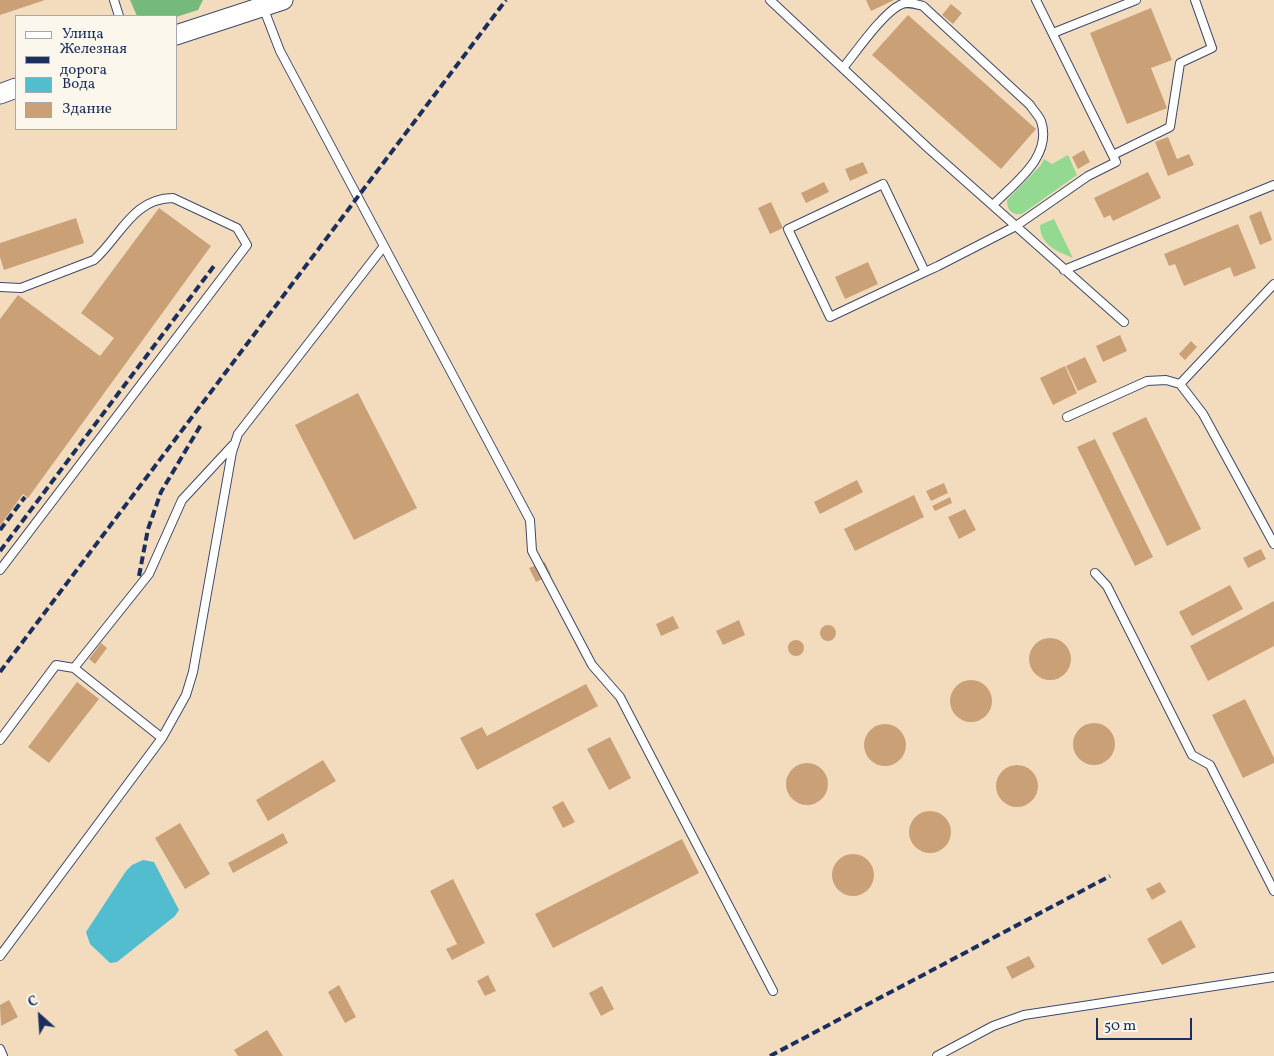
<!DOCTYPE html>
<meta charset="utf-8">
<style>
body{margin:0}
#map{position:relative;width:1274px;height:1056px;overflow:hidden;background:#f3dcbe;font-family:Vollkorn,serif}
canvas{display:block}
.legend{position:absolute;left:15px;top:15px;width:162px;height:115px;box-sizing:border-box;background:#fbf7ec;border:1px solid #a1a7b3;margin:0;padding:6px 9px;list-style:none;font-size:15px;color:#1b2f5e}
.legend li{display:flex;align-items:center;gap:10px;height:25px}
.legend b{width:25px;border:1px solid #a1a7b3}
.north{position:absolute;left:15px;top:991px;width:50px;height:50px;-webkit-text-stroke:4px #fbf7ec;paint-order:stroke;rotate:334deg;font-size:14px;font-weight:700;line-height:20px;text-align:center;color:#1b2f5e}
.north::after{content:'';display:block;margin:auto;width:18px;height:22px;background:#1b2f5e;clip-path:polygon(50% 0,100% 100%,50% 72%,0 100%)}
.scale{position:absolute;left:1096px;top:1018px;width:96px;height:22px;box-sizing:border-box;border:2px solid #1b2f5e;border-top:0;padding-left:6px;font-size:15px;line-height:18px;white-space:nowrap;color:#1b2f5e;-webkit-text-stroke:4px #fbf7ec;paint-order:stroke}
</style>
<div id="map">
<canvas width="1274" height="1056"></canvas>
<ul class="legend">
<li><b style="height:6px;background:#fff"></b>Улица</li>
<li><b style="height:6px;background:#1b2f5e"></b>Железная дорога</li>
<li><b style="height:14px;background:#53bdd0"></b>Вода</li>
<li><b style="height:14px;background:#caa177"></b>Здание</li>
</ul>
<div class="north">С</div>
<div class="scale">50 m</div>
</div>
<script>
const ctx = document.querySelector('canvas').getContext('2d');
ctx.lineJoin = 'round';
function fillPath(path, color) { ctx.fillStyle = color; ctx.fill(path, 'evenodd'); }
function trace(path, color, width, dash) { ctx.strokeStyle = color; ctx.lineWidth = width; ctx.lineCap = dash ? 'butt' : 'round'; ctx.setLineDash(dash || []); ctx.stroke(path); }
const green = new Path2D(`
 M1068 155 1077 175 1022 214C1012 215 1007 211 1007 200L1041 165 1044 159 1052 164Z
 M1054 219 1073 258C1057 251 1040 245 1040 225Z`);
const forest = new Path2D(`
 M130 0H203L198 10 176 17 137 16Z`);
const water = new Path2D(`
 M143 860 154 862 179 910 175 916 117 962 110 963 90 944 86 932 126 871 132 865Z`);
const building = new Path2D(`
 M0 0H45L0 15Z
 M866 0H894L871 11Z
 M951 4 962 13 953 24 942 15Z
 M1151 8 1172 60 1151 68 1167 108 1127 124 1090 33Z
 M908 15 1036 129 1001 169 872 55Z
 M1168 137 1177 159 1189 154 1194 165 1168 176 1155 142Z
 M1084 150 1090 162 1078 169 1072 157Z
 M863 162 868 173 850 181 845 169Z
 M1148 172 1161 198 1113 221 1110 215 1104 218 1094 198Z
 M824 182 829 192 806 203 801 193Z
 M771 202 783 228 770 234 758 208Z
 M159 208 211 246 28 498 23 494 0 526V319L18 295 100 356 114 338 81 313Z
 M1261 211 1272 240 1260 245 1249 216Z
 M76 218 84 243 4 270 0 257V243Z
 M1238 224 1256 268 1234 277 1230 267 1184 286 1175 264 1169 266 1164 254Z
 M868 262 878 284 845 299 835 277Z
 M1120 335 1127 351 1103 362 1096 346Z
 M1191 341 1197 347 1185 360 1179 354Z
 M1085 357 1097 382 1078 391 1066 366Z
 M1065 366 1077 393 1053 405 1040 378Z
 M358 393 417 508 354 540 295 425Z
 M1146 417 1201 529 1167 546 1112 433Z
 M1095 439 1153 557 1135 566 1077 447Z
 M857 480 863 492 820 514 814 502Z
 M944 483 948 493 931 501 926 491Z
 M914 495 924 517 855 551 844 529Z
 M950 497 952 503 935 511 932 506Z
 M965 509 976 530 959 539 948 517Z
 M1261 549 1266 559 1248 568 1243 558Z
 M545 562 551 575 536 582 529 568Z
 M1230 585 1243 609 1192 636 1179 612Z
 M1274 601V646L1208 681 1190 646Z
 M673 616 679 628 661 636 656 624Z
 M739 620 745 635 723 645 716 631Z
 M820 633a8 8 0 1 1 16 0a8 8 0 1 1-16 0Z
 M1029 659a21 21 0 1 1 42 0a21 21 0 1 1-42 0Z
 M788 648a8 8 0 1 1 16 0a8 8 0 1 1-16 0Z
 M101 643 107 648 95 664 89 659Z
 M950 701a21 21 0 1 1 42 0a21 21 0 1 1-42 0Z
 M77 682 99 699 49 763 28 747Z
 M586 684 598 706 477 770 460 738 482 727 487 736Z
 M1245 699 1274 758V763L1243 778 1212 715Z
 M1073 744a21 21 0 1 1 42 0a21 21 0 1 1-42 0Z
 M864 745a21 21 0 1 1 42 0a21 21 0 1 1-42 0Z
 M610 737 631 778 609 790 587 749Z
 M323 760 336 781 268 821 256 800Z
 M786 784a21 21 0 1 1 42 0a21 21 0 1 1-42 0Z
 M996 786a21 21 0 1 1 42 0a21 21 0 1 1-42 0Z
 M563 801 575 822 563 828 552 807Z
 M909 832a21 21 0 1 1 42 0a21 21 0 1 1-42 0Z
 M180 823 210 874 185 889 155 838Z
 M283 833 288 843 233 873 228 863Z
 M682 839 699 873 553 948 535 914Z
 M832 875a21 21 0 1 1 42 0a21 21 0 1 1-42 0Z
 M453 879 485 943 452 960 446 949 457 944 430 891Z
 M1160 882 1166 892 1152 900 1146 889Z
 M1181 920 1196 947 1162 965 1147 939Z
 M1029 956 1035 967 1012 979 1006 967Z
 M488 975 496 991 485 996 477 981Z
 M339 985 356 1017 345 1023 328 992Z
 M602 986 614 1009 601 1016 589 993Z
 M9 1000 18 1017 1 1026 0 1005Z
 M267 1030 283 1056H238L234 1050Z`);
const service = new Path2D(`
 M114 0 119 16
 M770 0 928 148 1124 322
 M263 7 280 51 530 520 532 551 592 665 620 697 773 991
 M1053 33 1136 0
 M843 68C856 52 883 13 900 5 907 1 915 4 923 6L1030 105C1033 110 1039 116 1041 121 1053 157 1014 183 993 205
 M1113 155 1170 127 1180 63 1212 48 1195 0
 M1064 270 1274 185
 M925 272 883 184 788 229 830 317 925 272 938 266 1016 226 1088 176 1116 162 1036 0
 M0 287 21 288 94 260C120 237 133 198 173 198L237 228 247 245 0 570
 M1180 384 1274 284
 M1067 417 1147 381 1166 380 1180 384 1203 414 1274 544
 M1095 573 1107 586 1192 755 1210 765 1274 891
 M74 668 162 738
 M0 740 56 665 74 668 149 574 182 500 233 445
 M0 956 162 738 186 695 193 672 232 452 238 434 384 246
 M0 1049 3 1056
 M937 1056 993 1026 1024 1015 1274 977`);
const tertiary = new Path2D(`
 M176 35 283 0
 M0 94 16 88`);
const rail = new Path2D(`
 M0 530 25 497
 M0 551 214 266
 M139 576 148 529 161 492 202 423
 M0 672 506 0
 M770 1056 1110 876`);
fillPath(green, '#93d992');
fillPath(forest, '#76b97c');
fillPath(water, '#53bdd0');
fillPath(building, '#caa177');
trace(service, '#3b496c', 10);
trace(tertiary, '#3b496c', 21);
trace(service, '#fff', 8);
trace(tertiary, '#fff', 19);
trace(rail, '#1b2f5e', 4, [8, 4]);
</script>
